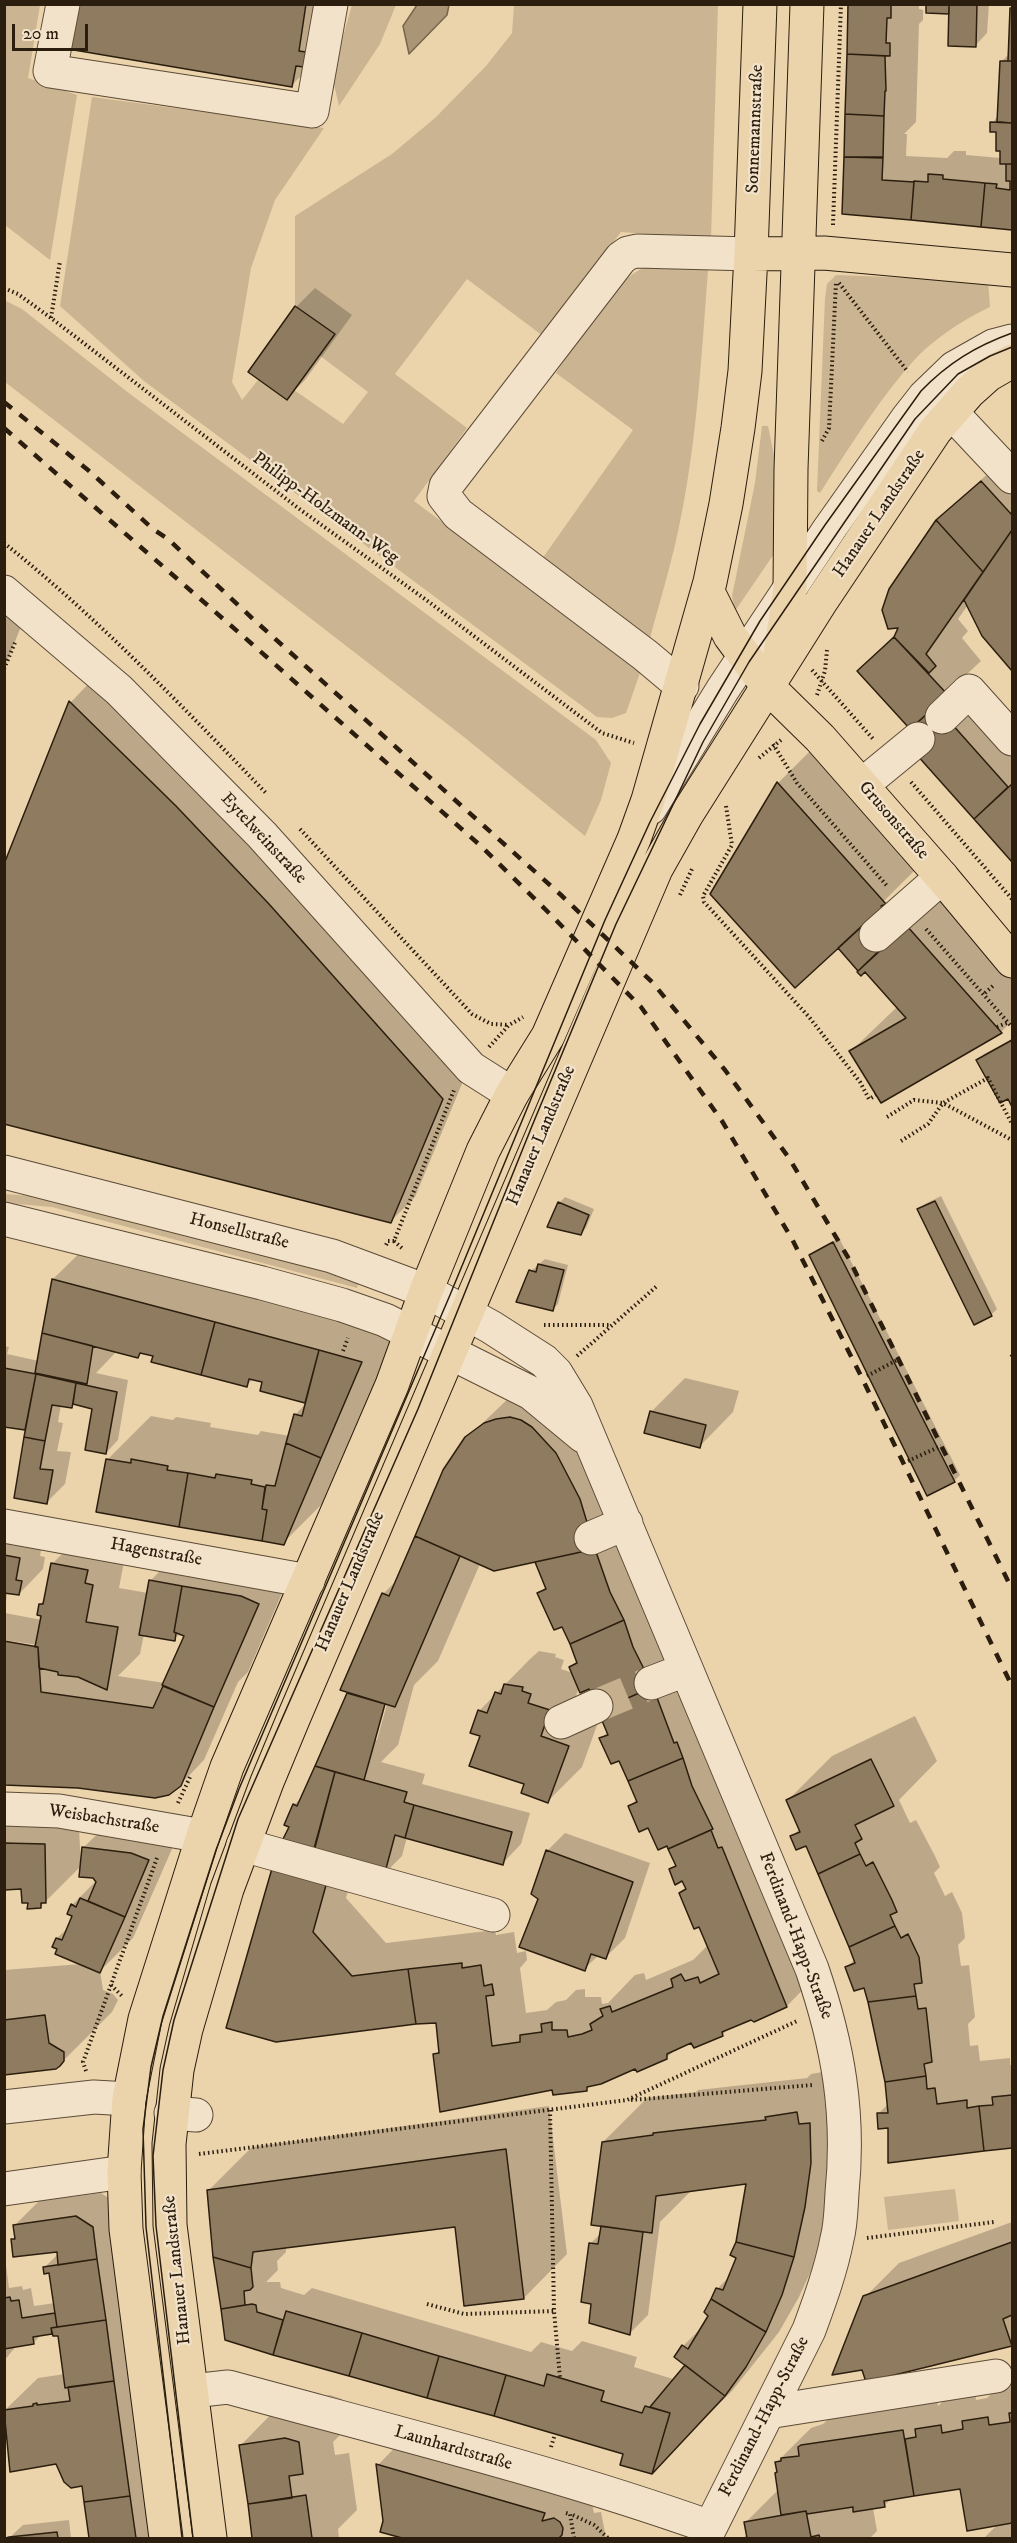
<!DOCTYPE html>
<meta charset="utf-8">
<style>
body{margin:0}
#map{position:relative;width:1017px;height:2543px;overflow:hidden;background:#ebd3ac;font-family:"IM FELL DW Pica",serif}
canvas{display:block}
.frame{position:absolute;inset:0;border:6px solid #2c1e0e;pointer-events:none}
.scale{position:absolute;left:12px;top:24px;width:76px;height:27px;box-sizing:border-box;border:3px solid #2c1e0e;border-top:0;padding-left:8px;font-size:18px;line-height:21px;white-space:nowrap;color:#2c1e0e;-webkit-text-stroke:4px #f2e2c9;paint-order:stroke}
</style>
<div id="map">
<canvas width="1017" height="2543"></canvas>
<div class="frame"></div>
<div class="scale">20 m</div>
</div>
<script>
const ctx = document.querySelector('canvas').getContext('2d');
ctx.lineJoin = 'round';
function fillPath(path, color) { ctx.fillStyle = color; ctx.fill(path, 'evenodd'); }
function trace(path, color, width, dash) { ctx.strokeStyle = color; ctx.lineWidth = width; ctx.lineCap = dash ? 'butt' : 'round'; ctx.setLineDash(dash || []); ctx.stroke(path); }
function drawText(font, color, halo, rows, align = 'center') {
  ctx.font = font + ' "IM FELL DW Pica",serif'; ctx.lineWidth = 4.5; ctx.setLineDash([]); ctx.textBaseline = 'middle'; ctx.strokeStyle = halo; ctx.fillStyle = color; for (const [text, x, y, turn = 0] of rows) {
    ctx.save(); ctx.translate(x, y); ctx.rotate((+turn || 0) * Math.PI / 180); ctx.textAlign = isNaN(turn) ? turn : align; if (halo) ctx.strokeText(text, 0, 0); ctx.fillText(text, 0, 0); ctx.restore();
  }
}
const green = new Path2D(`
 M4 5H40L28 78 77 95 50 260 5 225Z
 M352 5H396L380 44 339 106 332 76Z
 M514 5H718L711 239 621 232 543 336 467 279 395 374 467 428 414 501 641 670 626 713 612 718 597 717 144 381 60 306 92 97 324 128 275 200 251 268 232 382 242 400 258 380 286 400 294 390 343 424 368 392 319 355 334 334 295 306V216L392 154 435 118 486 66 512 33Z
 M644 268 708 270C701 363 696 458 674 549 667 578 658 608 650 638L542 559 633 430 556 373C575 346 615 278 644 268Z
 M836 275 988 281 990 307C963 320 938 336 917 357 881 396 849 448 820 493L817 491 825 298 827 284Z
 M4 300 22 309 130 394 596 740 611 763 601 800 585 836 464 737 5 382Z
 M762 426H768L775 460 778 548 735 611 732 596 755 483Z
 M4 1194 46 1197 359 1281 357 1288 52 1207 5 1203Z
 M955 2189 959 2221 888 2230 884 2197Z`);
const water = new Path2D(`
 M417 5H449L447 15 409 54 403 26Z`);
const shadow = new Path2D(`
 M76 4H334L326 51 292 85Z
 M850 4H919V9L923 10V20L919 24 916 122 904 134H907L906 156 947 158 954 151H966V155L1001 158 998 131 992 123 999 115 1001 62 1010 53 1012 4V228L843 213Z
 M927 4H989L987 33 975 46 951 13Z
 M315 288 352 315 305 380 287 398 296 307Z
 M1012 451V668L983 635 968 605 958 619 968 631 962 638 981 661 967 674 1012 721V860L918 754 926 746 859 671 898 631 937 521Z
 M4 582 28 609 4 669Z
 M94 678 466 1074 415 1197 390 1222 4 868 71 702Z
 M812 749 917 868 883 902 711 894 778 783Z
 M951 884 1012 953V1021L1001 1032 881 1101 851 1051 898 1006 874 953Z
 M1012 1039V1104L978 1060 984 1054Z
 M941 1196 997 1309 991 1315 919 1210 925 1204Z
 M565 1197 594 1209 586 1228 581 1234 559 1203Z
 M97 1236 405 1318 327 1499 283 1543 107 1460 151 1416 173 1420 176 1417 211 1423 210 1427 258 1435 261 1431 290 1436 295 1415 307 1402 262 1390 264 1381 254 1378 246 1386 142 1352 138 1357 117 1351 96 1373 128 1380 118 1440 106 1453 94 1408 75 1403 71 1407 61 1405 58 1422 63 1423 57 1451 71 1452 65 1484 47 1502 27 1429 4 1425V1346L9 1347 7 1354 39 1361 53 1279Z
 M839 1238 960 1475 954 1481 811 1255 817 1250Z
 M545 1259 568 1265 558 1304 552 1310 531 1271Z
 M685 1378 739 1391 733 1412 700 1446 651 1412Z
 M552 1386 820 1972 787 2006 754 2020 751 2018 730 2027 722 2035 692 2041 677 2048 666 2058 636 2067 590 2085 586 2089H553L435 2055 440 2050 437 2021 276 2040 291 1826 294 1805 304 1795 351 1692 383 1594 398 1579 445 1471 467 1438 514 1393ZM536 1561 547 1586 539 1593 562 1624 578 1660 570 1667 573 1673 561 1669 564 1660 555 1657 556 1654 539 1651 530 1659 479 1711 482 1735 526 1783 548 1801 582 1767 601 1714 608 1731 601 1739 620 1759 637 1799 630 1806 668 1844 677 1864 671 1870 683 1879 687 1887 681 1893 700 1926 707 1946 693 1960 646 1980 644 1973 635 1975 608 2003 602 2004 601 1997H585V1989L576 1990 566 2000 556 2002 547 2010 526 2013 520 1968 527 1960 526 1951 517 1953 514 1932 496 1935 495 1930 386 1943 346 1898 355 1866 384 1874 402 1856 407 1837 503 1863 521 1844 530 1813 422 1784 425 1774 381 1762 398 1745 414 1685 438 1661 480 1564ZM579 1687H590L600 1711 574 1702ZM386 1696 389 1697 377 1740H374Z
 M86 1530 126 1551 119 1588 148 1593 150 1581 169 1562 292 1570 248 1672 238 1682 204 1760 180 1785 47 1784 37 1645 4 1640V1534H44L40 1556 45 1557 43 1569 19 1594 7 1592 5 1613 42 1620 40 1604 46 1599 52 1564ZM181 1633 186 1636 165 1683 118 1676 140 1654 144 1634 174 1639Z
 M915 1716 937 1761 899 1800 910 1823 916 1820 935 1856 940 1867 934 1873 945 1896 952 1892 962 1913 965 1938 958 1945 961 1966 969 1965 975 2017 968 2024 970 2046 978 2045 980 2061 1010 2058V2065H1012V2146L889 2161V2126L878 2114 888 2104 886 2082 865 1986 847 1967 855 1959 807 1844 792 1837 800 1828 788 1800 832 1756Z
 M78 1810 81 1866 40 1907 29 1902 23 1888H9L4 1893V1811Z
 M118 1814 182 1826 133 1938 100 1971 103 1990 113 1994 118 2000 112 2012 58 2066 4 2073V1970L81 1964 57 1938 69 1927 74 1915 72 1905 97 1880 84 1847Z
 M565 1833 650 1863 625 1938 606 1957 599 1955 584 1969 547 1851Z
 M841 2069 852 2136 816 2260 799 2297 779 2332 732 2391 652 2472 625 2453 227 2339 215 2258 209 2190 252 2147 549 2106 567 2254 524 2298 456 2225 286 2246V2252L277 2261 278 2270 266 2282H280L281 2288 304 2295 312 2288 531 2352 541 2342 572 2351 582 2341 637 2357 634 2367 673 2379 687 2365 676 2357 683 2346 706 2323 710 2315 717 2289 731 2275 738 2257 737 2242 748 2182 693 2189 660 2222 648 2315 630 2333 592 2303 590 2244 601 2233 603 2142 647 2098 696 2092 698 2090 807 2078 811 2074Z
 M101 2193 116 2203 163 2538H90L83 2484 57 2462 12 2470 4 2411 38 2378 65 2374 59 2334 53 2331 42 2334 33 2343 17 2345 4 2361V2249L9 2288 22 2286 23 2290 31 2288 34 2306 55 2303 50 2272 45 2267 58 2254V2250L12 2240 16 2236 15 2225 39 2201Z
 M1012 2222V2344L867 2380 865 2297 899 2263Z
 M1012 2385V2538H984L998 2524 961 2487 891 2499 884 2506 873 2508 877 2531 870 2538H743L748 2534 746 2522 779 2489 777 2462 811 2428 823 2424 834 2414 937 2397 938 2406 950 2395 975 2392 976 2400 987 2398 997 2388Z
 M330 2395 342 2399 346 2429 333 2442 335 2455 349 2453 357 2510 338 2529 339 2538H254L241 2445 284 2401Z
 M411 2431 592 2503 594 2513 601 2512 606 2538H408L382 2531 385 2522 378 2465Z
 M69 2520 71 2538H9L23 2525Z`);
const building = new Path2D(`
 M76 4H306L299 51 306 52 304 67 296 66 292 87 68 49Z
 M848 4H891V18H887L886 43H890V56L847 54Z
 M926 4H949V14L926 13Z
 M949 4H977L976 47 948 46Z
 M1010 8H1012V61H1008Z
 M847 54 885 56 886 91H885L884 116 845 114Z
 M1000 61H1012V123L997 122Z
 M845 114 884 116 883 158 844 157Z
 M990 122 1012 123V164H1000V151H996V132H990Z
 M844 157H883L882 180 914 182 911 220 842 214Z
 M1006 164H1012V230L981 227 985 183 997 184 996 188 1010 190V181H1006Z
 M928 174 943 175V179L985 183 981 227 911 220 914 181 928 182Z
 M295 306 335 334 287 400 248 372Z
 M981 481 1012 515V530L983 572 936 520Z
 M936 520 983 572 926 654 936 666 929 673 894 637 898 628 888 629 882 610 889 589Z
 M1012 530V671L982 636 964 600Z
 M894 637 948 695 910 729 857 671Z
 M69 701 176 806 269 904 443 1099 391 1223 4 1124V864Z
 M934 708 951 723 1008 787 974 819 916 754 910 729Z
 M777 782 886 904 881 906 882 908 795 988 710 894Z
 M1012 784V862L974 819Z
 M865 923 885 945 858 971 838 948Z
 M907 926 1002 1033 881 1103 849 1051 906 1018 865 972 861 976 857 972Z
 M1012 1040V1107L1008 1099 1000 1103 976 1060Z
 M935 1201 992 1316 974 1325 917 1209Z
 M558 1202 589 1215 581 1235 547 1227Z
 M833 1242 955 1482 927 1496 809 1255Z
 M538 1264 564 1270 553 1311 516 1302 529 1270 536 1272Z
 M52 1279 215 1322 201 1375 151 1362 153 1356 140 1353 138 1358 42 1333Z
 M215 1322 319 1350 305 1403 260 1391 262 1382 249 1379 247 1387 201 1375Z
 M42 1333 93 1346 87 1384 35 1373Z
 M319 1350 362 1362 321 1458 286 1443 294 1414 302 1416Z
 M4 1368 36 1374 25 1430 4 1427Z
 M36 1374 76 1383 72 1408 52 1405 45 1441 24 1437Z
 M76 1383 117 1392 106 1454 85 1450 92 1409 73 1404Z
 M650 1411 706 1425 700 1448 644 1433Z
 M510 1417 521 1420 532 1427 556 1453 580 1499 595 1549 494 1571 415 1536 443 1470 465 1437 484 1423 496 1419Z
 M24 1437 45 1441 40 1469 53 1470 47 1504 14 1498Z
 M286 1443 321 1458 284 1545 262 1541 267 1510 262 1509 266 1485 275 1486Z
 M106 1459 131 1463V1459L168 1466 167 1470 188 1473 179 1527 96 1512Z
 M188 1473 215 1478 216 1474 252 1480 251 1484 265 1487 262 1509 267 1510 262 1541 179 1527Z
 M415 1536 460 1556 395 1707 340 1690 382 1593 389 1596Z
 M595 1549 610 1592 624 1620 570 1644 562 1627 554 1630 537 1593 546 1589 535 1562Z
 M4 1555 20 1558 16 1580 22 1581 19 1595 4 1593Z
 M51 1563 88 1570 85 1583 93 1585 86 1622 118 1627 107 1690 78 1677 58 1675V1672L39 1668 38 1647H35L41 1616 37 1615 39 1604H43Z
 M149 1580 182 1586 174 1632 176 1633 175 1641 139 1635Z
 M182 1586 241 1596 259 1604 214 1707 162 1685 184 1636 174 1632Z
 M624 1620 633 1647 653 1687 598 1711 589 1689 580 1693 569 1667 577 1663 570 1644Z
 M4 1641 38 1647 41 1692 153 1708 163 1686 214 1707 181 1786 169 1795 155 1798 78 1788 4 1785Z
 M504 1684 523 1687 522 1691 531 1694 528 1703 550 1710 541 1736 569 1746 548 1803 521 1793 524 1784 469 1766 480 1736 470 1733 478 1710 487 1713 495 1692 501 1694Z
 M653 1687 674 1743 677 1742 683 1758 628 1781 619 1761 611 1764 599 1738 608 1735 598 1711Z
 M347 1693 385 1704 364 1780 315 1766Z
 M683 1758 692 1786 713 1829 668 1849 667 1846 658 1850 648 1828 639 1832 628 1806 637 1802 628 1781Z
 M871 1759 894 1806 855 1825 862 1839 855 1843 860 1854 818 1874 806 1846 796 1850 790 1836 800 1832 786 1800Z
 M315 1766 335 1772 313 1855 279 1847 289 1827 284 1825 293 1804 297 1806Z
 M335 1772 407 1792 404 1802 414 1805 405 1838 395 1835 384 1876 312 1856Z
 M414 1805 512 1832 503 1865 405 1838Z
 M711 1830 718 1848 722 1847 787 2007 754 2022 751 2020 722 2032 723 2036 694 2048 691 2043 667 2054V2059L637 2072 635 2069 601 2084 587 2087V2091L553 2095 552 2090 440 2112 433 2054 439 2053 436 2023 416 2024 408 1969 462 1963V1968L481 1965 484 1986 492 1984 494 1995 486 1996 492 2046 520 2042V2035L542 2032 541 2024 552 2022V2030H567L568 2037 582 2034 592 2030 590 2024 603 2016 600 2009 610 2006 612 2012 673 1987 671 1979 681 1974 685 1981 698 1977 700 1983 719 1974 699 1927 694 1929 679 1893 686 1889 682 1881 675 1885 669 1869 676 1866 668 1849Z
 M4 1843 45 1844 46 1903H41V1908L27 1909 28 1903H22L21 1889 4 1890Z
 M82 1847 131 1853 149 1860 125 1917 88 1901 96 1882 93 1878 79 1877Z
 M546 1850 633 1882 606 1959 591 1954 585 1971 519 1947 538 1899 531 1894Z
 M860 1854 866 1866 873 1862 892 1900 897 1912 890 1915 895 1926 849 1947 818 1874Z
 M273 1865 328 1878 313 1932 352 1976 408 1969 416 2024 276 2042 226 2028Z
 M80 1898 125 1917 100 1973 55 1954 57 1949 52 1947 56 1938 62 1940 72 1916 67 1914 71 1904 76 1907Z
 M895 1926 901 1938 908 1934 919 1957 922 1983 914 1984 916 1996 868 2002 864 1988 854 1991 845 1967 855 1963 849 1947Z
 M916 1996 918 2009 926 2008 932 2062 924 2064 926 2076 885 2082 868 2002Z
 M45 2015 49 2043 64 2052V2061L60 2066 56 2069 4 2075V2020Z
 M926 2076 927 2089 935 2088 937 2104 967 2100V2108L979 2106 984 2151 888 2163V2128L878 2129 877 2113H888L885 2082Z
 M1012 2095V2148L984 2151 979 2106 993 2105 992 2097Z
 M797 2112 799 2124 810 2123 811 2163 805 2207 794 2257 736 2242 746 2184 656 2196 652 2233 591 2225 602 2142 653 2135V2133L766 2120 765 2117Z
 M506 2149 524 2299 464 2306 455 2227 253 2252 251 2268 213 2257 207 2190Z
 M76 2216 93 2227 97 2259 58 2265 57 2252 13 2257 11 2239H15L13 2225Z
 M601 2226 643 2232 630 2335 589 2323 591 2304 581 2302 589 2243 598 2244Z
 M736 2242 794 2257 782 2295 766 2332 711 2299 716 2288 723 2290 736 2258 730 2255Z
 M1012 2242V2315L1003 2319 1012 2346 866 2382 862 2370 832 2375 863 2296Z
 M213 2257 251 2268 253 2287 250 2290 244 2291 245 2305 221 2309Z
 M97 2259 106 2320 57 2327 49 2273 44 2274 43 2267Z
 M10 2297 11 2301 19 2300 22 2318 55 2313 57 2327 51 2328 52 2334 33 2337 34 2344 4 2349V2298Z
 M711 2299 766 2332 746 2367 725 2396 674 2357 682 2345 688 2349 708 2316 704 2312Z
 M252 2304 256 2305 257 2312 283 2320 273 2355 225 2340 221 2309Z
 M286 2311 362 2333 349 2376 273 2355Z
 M106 2320 114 2381 65 2388 58 2336H53L51 2328Z
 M362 2333 439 2356 427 2398 349 2376Z
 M439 2356 506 2375 494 2416 427 2398Z
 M685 2365 725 2396 652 2474 670 2413 650 2407Z
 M547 2374 604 2391 601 2401 642 2413 645 2406 670 2413 652 2474 620 2465 623 2454 494 2416 506 2375 544 2386Z
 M114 2381 130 2496 84 2502 82 2486 71 2488 64 2482 56 2464 10 2472 4 2410 33 2406V2404L37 2403V2405L70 2401 68 2387Z
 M1009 2413H1012V2523L967 2531 960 2489 914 2496 905 2439 916 2437 915 2429 941 2425 942 2433 963 2429 962 2421 988 2417 989 2425 1010 2422Z
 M903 2430 914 2496 884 2501 885 2507 853 2512V2507L807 2514 806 2511 781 2515 775 2473 777 2472 775 2462 781 2461V2458L799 2456 798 2447 801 2445Z
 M285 2438 299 2442 303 2474 289 2476 292 2498 248 2504 239 2445Z
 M376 2464 545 2513 542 2521 554 2518 560 2522 563 2528 562 2535 559 2538H402L380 2532 383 2521Z
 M306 2495 312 2538H252L248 2504Z
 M130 2496 136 2538H89L84 2502Z
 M806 2511 811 2537 819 2535 820 2538H747L744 2522Z
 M57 2532 58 2538H6L9 2537Z`);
const minorTunnel = new Path2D(`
 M596 1706 651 1683`);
const path = new Path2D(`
 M833 225 841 4
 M839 283 908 372
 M4 288 18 294 51 318 302 511 425 599 602 733 634 743
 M51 318 60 261
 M822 441 829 428 836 282
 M4 543C99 619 182 706 266 793
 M4 669 16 640
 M812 670 874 740
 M817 695 825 671 827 650
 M773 744 797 783 888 887
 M759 758 781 740
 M911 782 1012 899
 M726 806 732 845 703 896 704 902 809 1017 860 1082 869 1099 876 1095
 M300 829 472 1014 491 1024 509 1025
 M680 895 692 869
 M926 929 1012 1027
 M985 993 995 984
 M997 1027 1009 1022
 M489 1047 509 1025 523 1017
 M887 1117 914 1100 943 1103 1012 1140
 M901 1141 928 1124 943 1103 988 1078 1012 1124
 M394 1241 404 1250
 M386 1245 388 1241H394L454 1090
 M544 1325H611
 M343 1351 348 1338
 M577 1356 657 1286
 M1011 1357 1012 1356
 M867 1376 897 1360
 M908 1461 941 1446
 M178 1803 190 1777
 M111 1985 123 1997
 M86 2071 83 2062 157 1858
 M631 2100 812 2085
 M550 2110 554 2311 560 2378
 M199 2154 627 2100 797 2021
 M867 2238 994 2222
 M427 2304 464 2314 554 2311
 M551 2447 555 2434
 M566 2513 570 2514 574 2538
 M573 2515 594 2525 608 2538`);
const minor = new Path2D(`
 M63 4 50 71 312 111 331 4
 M950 411 1012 477
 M4 592 119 690 262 835 471 1068 512 1094
 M682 686 645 655 458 514 444 496 446 486 621 258 628 253 637 251 751 254
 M942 717 969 691 1012 739
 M862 785 918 739
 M650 808 723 689 830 528 907 419 925 396 954 368 993 346 1012 341
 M876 935 942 877
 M4 1172 332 1256 426 1291 491 1327 544 1361 556 1373 576 1406 812 1969C838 2045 850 2113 842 2193 841 2208 841 2224 837 2239 831 2270 820 2300 809 2330L705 2538
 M4 1219 262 1283 342 1305 385 1320 531 1393 583 1436
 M4 1526 308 1581
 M591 1538 626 1523
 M651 1683 685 1670
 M561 1722 596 1706
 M4 1809 59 1811 203 1836
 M243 1845 493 1915
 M4 2107 94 2097 129 2099
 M171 2113 196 2115
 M4 2189 124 2172
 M192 2391 228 2387C389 2431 552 2471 710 2527
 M768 2412 996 2376`);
const major = new Path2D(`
 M751 254 824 253 1012 270
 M708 592 730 636 768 687 820 738 942 877 1012 961
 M780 654 790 589 791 469 807 4
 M166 2538 126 2229 124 2172 129 2099 145 2019 203 1836 227 1767 392 1385 426 1291 483 1151 512 1094 548 1036 634 839 648 800 710 582 726 504 738 428 745 371 751 254 760 4
 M210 2538 170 2225 169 2144 177 2070 186 2029 227 1889 267 1782 294 1717 656 869 687 814 822 600 935 431 969 392 988 375 1012 361`);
const tram = new Path2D(`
 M182 2538 146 2227 143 2129 151 2067 163 2016 216 1850 239 1789 450 1295 605 920 650 822 700 724 760 621 825 525 921 391C948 363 976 346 1012 333
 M193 2538 156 2226 153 2156 163 2070 174 2020 238 1819 418 1409 532 1126 616 924 703 742 749 662 915 419 958 374 990 356 1012 347`);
const rail = new Path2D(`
 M4 402 88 470 153 529 168 539 253 619 561 895 652 982 725 1070 789 1158 849 1259 1012 1589
 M4 428 244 637 482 847 552 916 641 1007 722 1121 792 1239 861 1376 1012 1686`);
const streetNames = [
 ["Sonnemannstraße",756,129,-88],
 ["Philipp-Holzmann-Weg",325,509,36],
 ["Hanauer Landstraße",880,514,-56],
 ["Grusonstraße",893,821,49],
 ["Eytelweinstraße",263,839,47],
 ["Hanauer Landstraße",542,1136,-67],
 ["Honsellstraße",239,1232,14],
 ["Hagenstraße",156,1553,10],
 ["Hanauer Landstraße",351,1582,-67],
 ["Weisbachstraße",104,1820,9],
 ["Ferdinand-Happ-Straße",795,1936,69],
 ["Hanauer Landstraße",178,2270,-96],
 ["Ferdinand-Happ-Straße",765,2417,-63],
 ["Launhardtstraße",453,2449,16]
];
fillPath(green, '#cbb491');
fillPath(water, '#aa9576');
trace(water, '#78654c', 1.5);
fillPath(shadow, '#0003');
fillPath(building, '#8f7c60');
trace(building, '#2c1e0e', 1.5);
trace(minorTunnel, '#c5af8c', 33, [33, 16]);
trace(minor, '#5c4b36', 35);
trace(major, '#2c1e0e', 35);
trace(path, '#2c1e0e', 4, [1.5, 3]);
trace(minor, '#f2e2c9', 33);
trace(major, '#ebd3ac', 33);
trace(tram, '#2c1e0e', 1.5);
trace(rail, '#2c1e0e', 4.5, [10, 10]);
drawText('18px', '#2c1e0e', '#f2e2c9', streetNames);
</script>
